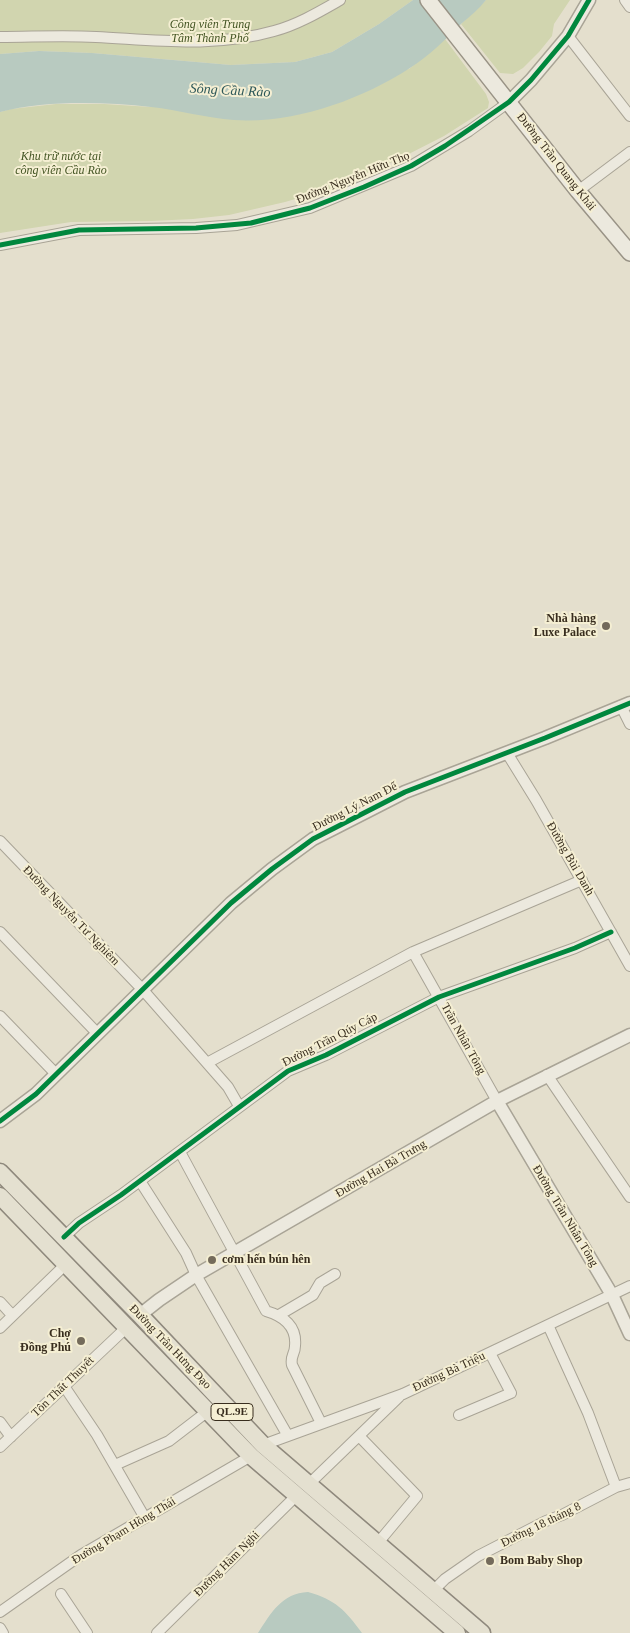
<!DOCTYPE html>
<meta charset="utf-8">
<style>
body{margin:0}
canvas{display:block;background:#e4dfcd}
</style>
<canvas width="630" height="1633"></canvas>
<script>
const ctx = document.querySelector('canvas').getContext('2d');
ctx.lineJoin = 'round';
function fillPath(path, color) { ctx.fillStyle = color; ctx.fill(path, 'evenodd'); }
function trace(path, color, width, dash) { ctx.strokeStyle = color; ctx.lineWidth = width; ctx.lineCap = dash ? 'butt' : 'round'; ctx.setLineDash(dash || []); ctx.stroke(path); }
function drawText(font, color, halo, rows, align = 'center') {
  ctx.font = font + ' "Times New Roman",serif'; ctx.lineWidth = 4; ctx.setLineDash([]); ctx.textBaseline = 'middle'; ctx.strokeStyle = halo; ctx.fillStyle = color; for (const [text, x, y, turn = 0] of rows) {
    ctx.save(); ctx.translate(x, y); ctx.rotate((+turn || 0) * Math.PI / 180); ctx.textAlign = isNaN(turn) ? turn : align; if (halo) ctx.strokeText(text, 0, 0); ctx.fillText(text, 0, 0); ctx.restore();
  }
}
const green = new Path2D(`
 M0 0H413L379 24 332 52 295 62 231 65 92 53 39 51 0 54Z
 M486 0H570L554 24 552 36 539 52 523 68 513 74 500 73 461 24Z
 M445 39 486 94 489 102 488 108 444 136 399 159 330 189 285 202 229 215 193 219 151 221 71 222 0 233V112L11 109 56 104H104L151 107 409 69Z`);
const water = new Path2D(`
 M413 0H486C479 9 470 16 461 24 445 40 429 56 410 68 361 100 293 124 234 120 206 118 179 110 151 107 104 102 46 100 0 112V54L39 51 92 53 231 65 295 62 332 52 379 24Z
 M308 1592C336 1600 345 1610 362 1633H258C271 1613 282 1593 308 1592Z`);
const minor = new Path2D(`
 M625 0 630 7
 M568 36 630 116
 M0 37C32 37 64 35 96 37 156 40 215 48 274 31 297 25 319 12 340 0
 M578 191 630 152
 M0 245 79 230 196 228 237 225 310 208 411 166 469 131 509 102
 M621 706 630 724
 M507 753 536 800 630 966
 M0 841 143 990 228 1087 239 1106
 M0 932 98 1034
 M413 952 497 1101
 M0 1016 56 1074
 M207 1063 413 952 582 880
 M547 1075 630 1197
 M180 1152 266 1311C283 1316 297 1326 295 1346 295 1354 290 1356 292 1365L321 1423
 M140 1181 186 1253 196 1275 288 1436
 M64 1237 79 1223 121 1195 288 1071 326 1055 439 997 575 948 611 932
 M0 1302 12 1315
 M279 1315 313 1295 320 1283 335 1274
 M548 1325 588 1413 616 1487
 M0 1328 66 1264
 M64 1386 97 1435 145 1518
 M459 1415 511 1393 490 1353
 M0 1422 11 1437
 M359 1436 417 1496 377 1544
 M263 1445 403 1394 630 1286
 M0 1447 127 1327
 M115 1465 169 1441 208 1411
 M308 1485 399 1397
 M433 1591 445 1579 478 1556 546 1521 562 1515 616 1487 630 1483
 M61 1594 87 1633
 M0 1612 81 1555 251 1456
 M0 1628 3 1633
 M157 1633 297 1495`);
const tertiary = new Path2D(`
 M509 102 531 80 568 36 589 0
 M497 1101 612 1295 630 1334
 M0 1121 36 1094 231 903 272 869 313 839 405 792 545 738 630 703
 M140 1315 159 1300 196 1275 497 1101 630 1035`);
const secondary = new Path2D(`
 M428 0 578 191 630 253`);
const primary = new Path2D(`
 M0 1172 140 1315 263 1445 482 1633
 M0 1196 251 1456 457 1633`);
const cycleway = new Path2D(`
 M0 245 79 230 196 228 251 223 310 208 364 187 411 166 445 146 509 102 531 80 568 36 589 0
 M0 1121 36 1094 231 903 272 869 313 839 405 792 545 738 630 703
 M64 1237 79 1223 121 1195 288 1071 326 1055 439 997 575 948 611 932`);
const markers = [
 [606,626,5,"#746b5b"],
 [212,1260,5,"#746b5b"],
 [81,1341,5,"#746b5b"],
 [490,1561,5,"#746b5b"]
];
const shields = [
 [232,1412,42]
];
const shieldNames = [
 ["QL.9E",232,1412]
];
const parkNames = [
 ["Công viên Trung",210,25],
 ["Tâm Thành Phố",210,39],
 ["Khu trữ nước tại",61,157],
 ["công viên Cầu Rào",61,171]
];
const streetNames = [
 ["Đường Trần Quang Khải",556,162,52],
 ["Đường Nguyễn Hữu Thọ",353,178,-22],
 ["Đường Lý Nam Đế",355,807,-27],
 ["Đường Bùi Danh",570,859,60],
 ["Đường Nguyễn Tư Nghiêm",71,916,46],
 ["Trần Nhân Tông",463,1039,61],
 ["Đường Trần Qúy Cáp",330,1040,-27],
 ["Đường Hai Bà Trưng",381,1169,-30],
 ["Đường Trần Nhân Tông",565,1216,59],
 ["Đường Trần Hưng Đạo",170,1347,46],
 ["Đường Bà Triệu",449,1372,-25],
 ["Tôn Thất Thuyết",63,1387,-44],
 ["Đường 18 tháng 8",541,1525,-26],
 ["Đường Phạm Hồng Thái",124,1531,-31],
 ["Đường Hàm Nghi",227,1564,-45]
];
const poiNames = [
 ["Nhà hàng",596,619],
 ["Luxe Palace",596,633],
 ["cơm hến bún hên",222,1260,"left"],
 ["Chợ",71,1334],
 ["Đồng Phú",71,1348],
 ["Bom Baby Shop",500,1561,"left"]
];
const waterNames = [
 ["Sông Cầu Rào",230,91,3]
];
fillPath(green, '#d1d5af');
fillPath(water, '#b8cac0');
trace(minor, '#a9a496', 12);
trace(tertiary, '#a9a496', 15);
trace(secondary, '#999386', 18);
trace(primary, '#8f897d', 19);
trace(minor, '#ece9de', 10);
trace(tertiary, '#ece9de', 12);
trace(secondary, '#ece9de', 15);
trace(primary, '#e4e0d0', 16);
trace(cycleway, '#00873e', 5);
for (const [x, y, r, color] of markers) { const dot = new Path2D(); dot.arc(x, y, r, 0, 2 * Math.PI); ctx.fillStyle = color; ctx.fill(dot); trace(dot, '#f5efd3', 2); }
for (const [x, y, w] of shields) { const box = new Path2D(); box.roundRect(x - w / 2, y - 8.5, w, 17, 4); ctx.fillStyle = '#f5efd3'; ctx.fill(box); trace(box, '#382d1e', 1); }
drawText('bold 11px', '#382d1e', null, shieldNames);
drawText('italic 12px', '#445524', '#f5efd3', parkNames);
drawText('12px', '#382d1e', '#f5efd3', streetNames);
drawText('bold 12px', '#382d1e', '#f5efd3', poiNames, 'right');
drawText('italic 14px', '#2d5758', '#f5efd3', waterNames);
</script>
